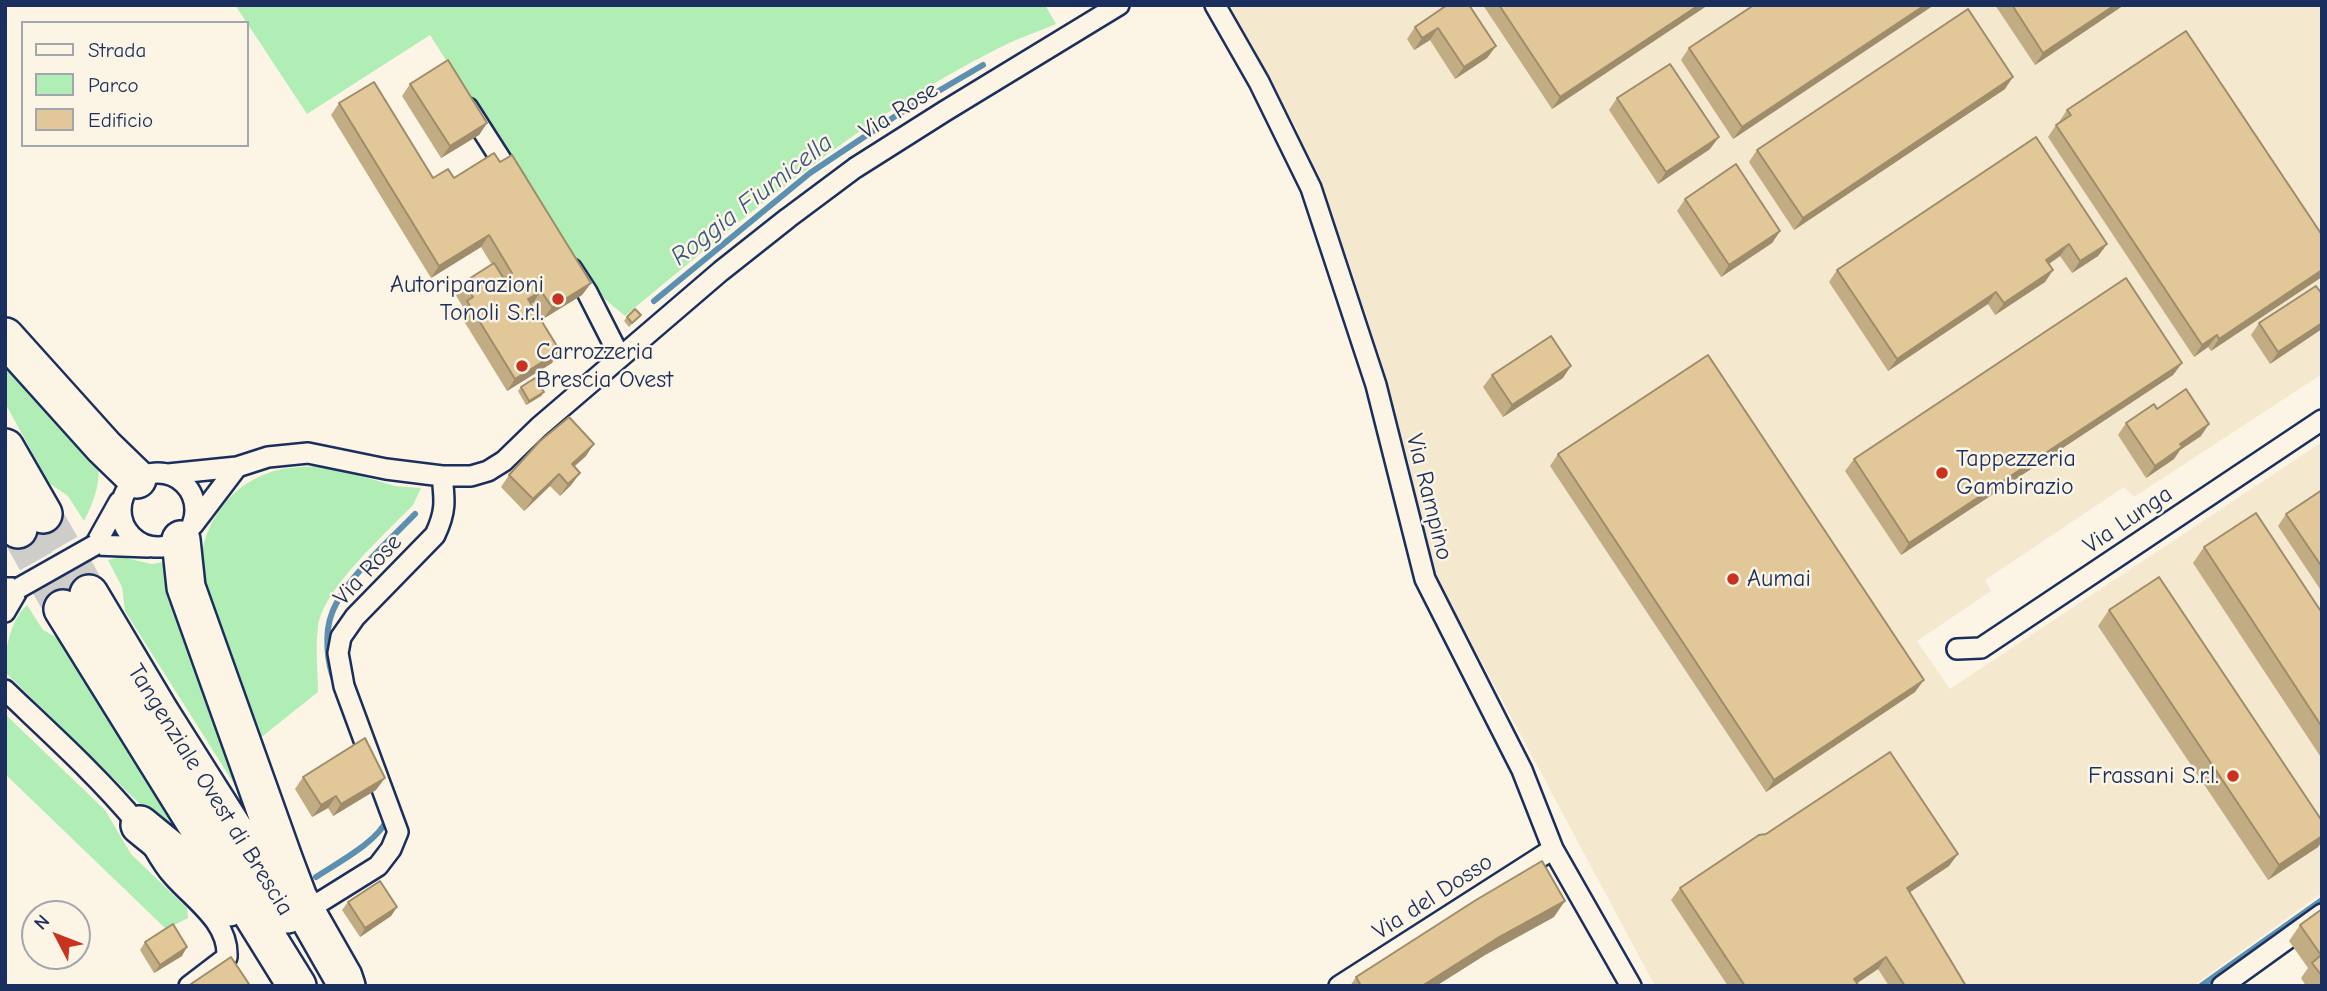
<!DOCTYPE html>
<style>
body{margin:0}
#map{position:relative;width:2327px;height:991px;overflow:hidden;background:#fcf5e5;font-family:"Comic Neue",sans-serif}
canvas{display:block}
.frame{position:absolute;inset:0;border:7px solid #1b2f5e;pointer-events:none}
.legend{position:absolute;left:21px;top:21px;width:228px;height:126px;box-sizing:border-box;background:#fcf5e5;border:2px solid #a2a6af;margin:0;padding:9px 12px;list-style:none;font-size:21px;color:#1b2f5e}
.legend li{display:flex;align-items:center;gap:14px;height:35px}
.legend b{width:35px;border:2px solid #a2a6af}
.north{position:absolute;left:21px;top:900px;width:70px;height:70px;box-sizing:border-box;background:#fcf5e5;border:2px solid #a2a6af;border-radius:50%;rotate:312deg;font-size:19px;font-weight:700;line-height:28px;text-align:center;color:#1b2f5e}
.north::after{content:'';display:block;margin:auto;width:24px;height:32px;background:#c8321e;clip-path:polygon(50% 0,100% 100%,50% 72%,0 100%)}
</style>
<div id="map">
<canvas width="2327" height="991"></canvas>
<div class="frame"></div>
<ul class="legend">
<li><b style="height:9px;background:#fcf5e5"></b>Strada</li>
<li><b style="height:19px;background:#b0eeb5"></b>Parco</li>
<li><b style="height:19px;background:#e2c898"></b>Edificio</li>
</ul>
<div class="north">N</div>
</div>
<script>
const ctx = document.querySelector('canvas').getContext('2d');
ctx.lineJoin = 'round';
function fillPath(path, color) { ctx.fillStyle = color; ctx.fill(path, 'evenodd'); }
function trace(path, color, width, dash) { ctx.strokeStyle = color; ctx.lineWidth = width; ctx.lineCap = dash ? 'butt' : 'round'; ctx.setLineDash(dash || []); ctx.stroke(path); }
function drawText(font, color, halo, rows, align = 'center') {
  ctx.font = font + ' "Comic Neue",sans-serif'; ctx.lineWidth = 5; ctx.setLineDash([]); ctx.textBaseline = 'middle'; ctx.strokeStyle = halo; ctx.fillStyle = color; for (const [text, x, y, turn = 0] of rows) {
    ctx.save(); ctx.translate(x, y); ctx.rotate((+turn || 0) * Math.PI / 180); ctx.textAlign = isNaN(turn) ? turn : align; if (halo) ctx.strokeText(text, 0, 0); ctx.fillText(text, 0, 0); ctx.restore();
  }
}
const built = new Path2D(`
 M1226 5H2322V374L2134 497 2124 487 1985 580 1991 591 1917 641 1950 689 2322 442V893L2193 986H1655L1432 569 1407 457 1380 358 1346 255 1305 148 1296 150 1290 135 1298 131Z`);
const green = new Path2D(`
 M235 5H1045L1056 24C1037 32 1016 39 997 49 860 118 743 218 625 316L595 291 565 248 430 35 307 114Z
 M5 351 98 457C101 481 95 500 84 521L68 496 49 483 5 403Z
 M327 466 395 486 421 488 413 505C386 533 322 590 318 627 315 648 318 671 318 692L259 739 200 575C199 531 225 488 268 473 287 466 307 467 327 466Z
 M121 557 152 564 175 560 260 825 125 611 122 587 108 560Z
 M27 605 43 630 69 644 196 859 5 672C5 649 10 621 27 605Z
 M5 714 105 810 131 854 187 908 188 918 166 929 5 774Z`);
const stream = new Path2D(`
 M654 301 810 173 894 117 983 65
 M335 682C327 664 324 633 332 613 344 580 390 540 415 514
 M316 877C337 863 378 842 387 819
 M2201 986 2322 900`);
const highwayTunnel = new Path2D(`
 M43 514 89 594
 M18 529 63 609`);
const street = new Path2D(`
 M1215 5 1259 82 1311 188 1376 385 1425 579 1522 770 1553 849 1631 986
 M468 108 516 183
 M572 269 587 292 620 357
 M121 510a37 37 0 1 1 74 0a37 37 0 1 1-74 0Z
 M168 474 237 467 268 457 308 453 386 469 442 476H471L488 471 504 461 539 427 721 271 788 218 855 168 945 111 1119 5
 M119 502 95 545 148 547
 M193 525 237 467
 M5 588H19L5 612
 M1957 649 1981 648 2322 420
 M5 690C50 733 97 775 137 823 151 839 158 860 173 876 194 900 229 922 227 957L189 986
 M317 904 378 866 391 849 398 832 344 686 338 653 341 637 355 617 435 535C446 512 445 501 442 476
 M1339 986 1553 849
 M2222 986 2322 914`);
const highway = new Path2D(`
 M5 337 104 447 137 479
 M5 448 43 514
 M5 506 18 529
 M181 540 186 587 284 861 298 898 343 977 346 986
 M89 594 160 713 287 914
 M63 609 297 986
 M140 825 205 878 229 907`);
const streetBridge = new Path2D(`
 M19 588 95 545`);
const wall = new Path2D(`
 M1447 5 1496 46 1487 58 1455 79 1430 40 1414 50 1407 39 1415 27Z
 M1483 5H1708L1552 109Z
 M1754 5H1934L1733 139 1681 60 1689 48Z
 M1995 5H2124L2035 65Z
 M410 84 487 123 479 135 441 158 402 96Z
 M2005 89 1794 230 1749 162 1757 150Z
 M1617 98 1710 149 1658 184 1609 110Z
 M339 103 433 178H454L500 162 591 283 582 295 543 319 533 303 531 304 552 363 507 391 459 313 463 307 455 294 464 282 492 265 481 247 431 278 331 115Z
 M2067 110 2322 235 2211 351 2208 347 2194 357 2048 137 2056 125 2060 123 2059 122Z
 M2036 137 2107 244 2098 256 2072 273 2060 256 2049 264 2053 270 2045 282 1995 315 1988 304 1888 371 1829 282 1837 270Z
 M1685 199 1780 231 1772 243 1721 277 1677 211Z
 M2322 294 2270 364 2251 335 2259 323Z
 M641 315 629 327 624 321 627 317Z
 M2182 363 2173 375 1901 555 1845 471 1854 459Z
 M1492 375 1563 378 1503 417 1483 387Z
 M521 387 544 392 541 396 526 405 518 391Z
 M2157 409 2201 436 2180 450 2174 459 2146 478 2118 435 2126 423Z
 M1558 454 1915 692 1766 792 1550 466Z
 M586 456 574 467 580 473 571 485 560 496 550 486 524 511 501 487 509 475Z
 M2322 490V592L2278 526 2286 514Z
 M2204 547 2322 613V759L2193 563Z
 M2109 610 2318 847 2268 880 2098 626Z
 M303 777 376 790 333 816 328 808 312 817 295 789Z
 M1949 866 1909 893 1966 986H1889L1878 969 1857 983 1859 986H1728L1671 900 1680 888Z
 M348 902 397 907 391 916 360 937 342 910Z
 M2322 909V986H2306L2301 978 2308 968 2289 941 2300 925Z
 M1554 917 1485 955 1436 986H1350L1356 977Z
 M145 942 182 956 154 973 140 950Z`);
const shadedWall = new Path2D(`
 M1699 5H1708L1552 109 1560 97Z
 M1925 5H1934L1733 139 1742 127Z
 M2115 5H2124L2035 65 2043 53Z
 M1438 28 1430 40 1414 50 1422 38Z
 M1496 46 1487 58 1455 79 1464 67Z
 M2013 77 2005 89 1794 230 1803 218Z
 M487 123 479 135 441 158 450 146Z
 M1719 137 1710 149 1658 184 1666 172Z
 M1780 231 1772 243 1721 277 1729 265Z
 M489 235 481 247 431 278 439 266Z
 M2069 244 2060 256 2037 272 2046 260Z
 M2107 244 2098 256 2072 273 2080 261Z
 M2053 270 2045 282 1995 315 2004 303Z
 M2322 270V277L2211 351 2219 339Z
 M591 283 582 295 543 319 552 307Z
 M541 291 533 303 520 311 528 299Z
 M1996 292 1988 304 1888 371 1897 359Z
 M2322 323V329L2270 364 2278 352Z
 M2217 335 2208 347 2194 357 2202 345Z
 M560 351 552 363 507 391 515 379Z
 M2182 363 2173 375 1901 555 1909 543Z
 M1571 366 1563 378 1503 417 1512 405Z
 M544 392 541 396 526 405 529 401Z
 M2209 424 2201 436 2180 450 2174 459 2146 478 2155 466 2180 444Z
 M594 444 586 456 563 476 572 464Z
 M580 473 571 485 560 496 568 484Z
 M559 474 550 486 524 511 533 499Z
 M1924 680 1915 692 1766 792 1774 780Z
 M385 778 376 790 333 816 341 804Z
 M336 796 328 808 312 817 321 805Z
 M2322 836V842L2318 847 2268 880 2279 865Z
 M1958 854 1949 866 1898 900 1907 888Z
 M1565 901 1554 917 1485 955 1436 986H1422L1496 939Z
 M397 907 391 916 360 937 365 928Z
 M187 947 182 956 154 973 160 965Z
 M1886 957 1878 969 1853 986 1854 979Z`);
const building = new Path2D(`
 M1447 5H1469L1496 46 1464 67 1438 28 1422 38 1415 27Z
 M1499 5H1699L1560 97Z
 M1754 5H1925L1742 127 1689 48Z
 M2012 5H2115L2043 53Z
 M1968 9 2013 77 1803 218 1757 150Z
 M2186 31 2322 235V270L2219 339 2217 335 2202 345 2056 125 2071 115 2067 110Z
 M448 60 487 123 450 146 410 84Z
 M1670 64 1719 137 1666 172 1617 98Z
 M374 82 433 178 448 169 454 178 494 153 500 162 512 155 591 283 552 307 541 291 528 299 560 351 515 379 467 301 473 297 464 282 494 263 504 279 512 273 489 235 439 266 339 103Z
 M2036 137 2107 244 2080 261 2069 244 2046 260 2053 270 2004 303 1996 292 1897 359 1837 270Z
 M1736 164 1780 231 1729 265 1685 199Z
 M2126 278 2182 363 1909 543 1854 459Z
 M2316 286 2322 294V323L2278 352 2259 323Z
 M635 309 641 315 632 323 627 317Z
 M1551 336 1571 366 1512 405 1492 375Z
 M1708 355 1924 680 1774 780 1558 454Z
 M535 378 544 392 529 401 521 387Z
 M2186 389 2209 424 2180 444 2182 447 2155 466 2126 423 2154 404 2157 409Z
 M569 417 594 444 572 464 580 473 568 484 559 474 533 499 509 475 540 441Z
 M2322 490V567L2286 514Z
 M2256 513 2322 613V727L2204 547Z
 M2159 577 2322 821V836L2279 865 2109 610Z
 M365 738 385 778 341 804 336 796 321 805 303 777Z
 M1890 752 1958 854 1907 888 1966 986H1905L1886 957 1854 979 1859 986H1745L1680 888 1759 835 1766 834Z
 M1542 861 1565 901 1496 939 1422 986H1361L1356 977 1476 900Z
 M380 881 397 907 365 928 348 902Z
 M2322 909V976L2312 963 2321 955 2300 925Z
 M173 924 187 947 160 965 145 942Z
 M231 957 249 984 245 986H188Z`);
const markers = [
 [558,299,7,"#c8321e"],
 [522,366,7,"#c8321e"],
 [1942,473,7,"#c8321e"],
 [1733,579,7,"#c8321e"],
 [2233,776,7,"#c8321e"]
];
const streetNames = [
 ["Via Rose",899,111,-32],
 ["Via Rampino",1429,497,76],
 ["Via Lunga",2128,520,-34],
 ["Via Rose",368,570,-47],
 ["Tangenziale Ovest di Brescia",210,790,58],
 ["Via del Dosso",1433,897,-33]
];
const poiNames = [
 ["Autoriparazioni",544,285,"right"],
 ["Tonoli S.r.l.",544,313,"right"],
 ["Carrozzeria",536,352],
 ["Brescia Ovest",536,380],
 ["Tappezzeria",1956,459],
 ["Gambirazio",1956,487],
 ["Aumai",1747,579],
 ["Frassani S.r.l.",2219,776,"right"]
];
const waterNames = [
 ["Roggia Fiumicella",752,200,-38]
];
fillPath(built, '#f4e8ce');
fillPath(green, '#b0eeb5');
trace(stream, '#5b90b0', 6);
trace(highwayTunnel, '#cfcdca', 37, [37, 18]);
trace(street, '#1b2f5e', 24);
trace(highway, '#1b2f5e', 42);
trace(street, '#fcf5e5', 19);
trace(highway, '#fcf5e5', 37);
trace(streetBridge, '#1b2f5e', 24, []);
trace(streetBridge, '#fcf5e5', 19);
fillPath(wall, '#c2ac83');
fillPath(shadedWall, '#9e8c6a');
fillPath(building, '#e2c898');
trace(building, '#9e8c6a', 2);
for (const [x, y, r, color] of markers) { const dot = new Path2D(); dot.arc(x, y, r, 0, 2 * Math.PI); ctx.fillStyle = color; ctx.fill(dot); trace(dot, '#fcf5e5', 2.5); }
drawText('24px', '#1b2f5e', '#fcf5e5', streetNames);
drawText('24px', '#1b2f5e', '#fcf5e5', poiNames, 'left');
drawText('italic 26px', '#365780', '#fcf5e5', waterNames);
</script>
